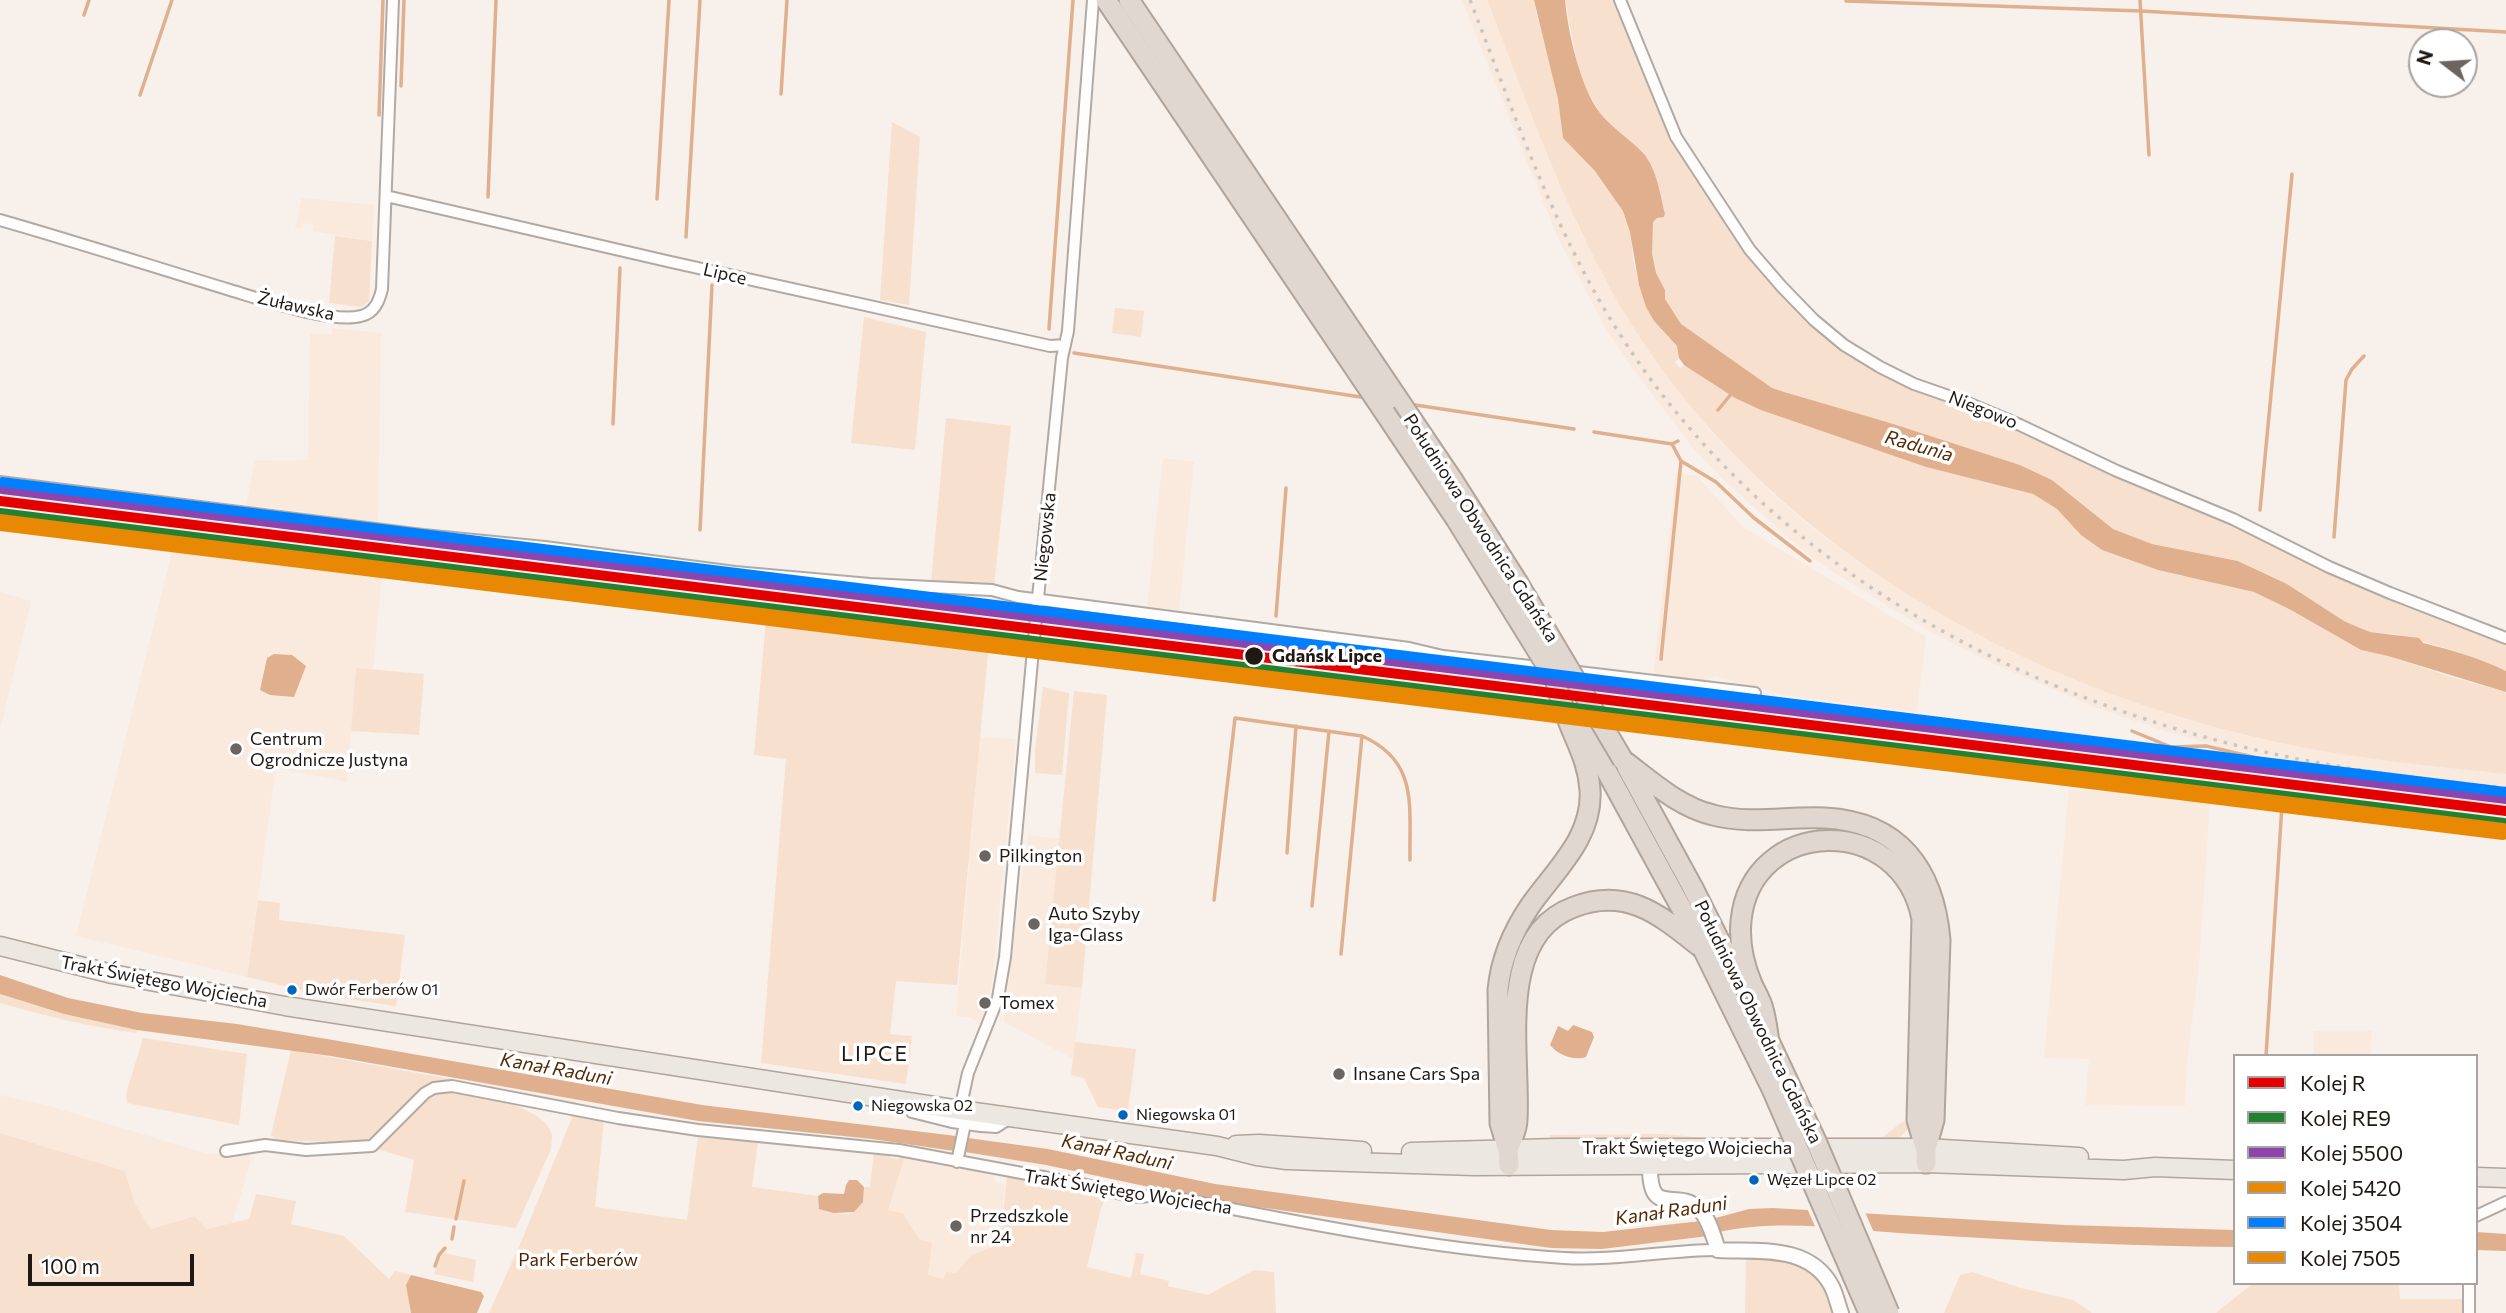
<!DOCTYPE html>
<meta charset="utf-8">
<style>
body{margin:0}
#map{position:relative;width:2506px;height:1313px;overflow:hidden;background:#f7f0eb;font-family:Commissioner,sans-serif}
canvas{display:block}
.legend{position:absolute;left:2233px;top:1054px;width:245px;height:231px;box-sizing:border-box;background:#fff;border:2px solid #a6a3a1;margin:0;padding:9px 12px;list-style:none;font-size:21px;color:#201813}
.legend li{display:flex;align-items:center;gap:14px;height:35px}
.legend b{width:35px;border:2px solid #a6a3a1}
.north{position:absolute;left:2408px;top:28px;width:70px;height:70px;box-sizing:border-box;background:#fff;border:2px solid #a6a3a1;border-radius:50%;rotate:287deg;font-size:19px;font-weight:700;line-height:28px;text-align:center;color:#201813}
.north::after{content:'';display:block;margin:auto;width:24px;height:32px;background:#6b645f;clip-path:polygon(50% 0,100% 100%,50% 72%,0 100%)}
.scale{position:absolute;left:28px;top:1254px;width:166px;height:32px;box-sizing:border-box;border:4px solid #201813;border-top:0;padding-left:9px;font-size:21px;line-height:24px;white-space:nowrap;color:#201813;-webkit-text-stroke:5px #fff;paint-order:stroke}
</style>
<div id="map">
<canvas width="2506" height="1313"></canvas>
<ul class="legend">
<li><b style="height:9px;background:#e50000"></b>Kolej R</li>
<li><b style="height:9px;background:#238132"></b>Kolej RE9</li>
<li><b style="height:9px;background:#8e44ad"></b>Kolej 5500</li>
<li><b style="height:9px;background:#e98802"></b>Kolej 5420</li>
<li><b style="height:9px;background:#0080ff"></b>Kolej 3504</li>
<li><b style="height:9px;background:#e98802"></b>Kolej 7505</li>
</ul>
<div class="north">N</div>
<div class="scale">100 m</div>
</div>
<script>
const ctx = document.querySelector('canvas').getContext('2d');
ctx.lineJoin = 'round';
function fillPath(path, color) { ctx.fillStyle = color; ctx.fill(path, 'evenodd'); }
function trace(path, color, width, dash) { ctx.strokeStyle = color; ctx.lineWidth = width; ctx.lineCap = dash ? 'butt' : 'round'; ctx.setLineDash(dash || []); ctx.stroke(path); }
function drawText(font, color, halo, rows, align = 'center') {
  ctx.font = font + ' Commissioner,sans-serif'; ctx.lineWidth = 7; ctx.setLineDash([]); ctx.textBaseline = 'middle'; ctx.strokeStyle = halo; ctx.fillStyle = color; for (const [text, x, y, turn = 0] of rows) {
    ctx.save(); ctx.translate(x, y); ctx.rotate((+turn || 0) * Math.PI / 180); ctx.textAlign = isNaN(turn) ? turn : align; if (halo) ctx.strokeText(text, 0, 0); ctx.fillText(text, 0, 0); ctx.restore();
  }
}
const built = new Path2D(`
 M1462 0H1487L1582 235 1608 284 1655 359 1709 429 1739 461 1771 493 1815 530 1860 563 1953 620 2069 678 2174 716 2248 736 2354 756 2506 774V815L2422 806 2424 784 2313 767 2238 751 2167 732 2097 708 1996 665 1927 630 1830 570 1794 543 1726 482 1693 448 1630 365 1606 329 1557 236Z
 M302 198 374 205 372 241 312 231 314 225 304 223 302 229 295 228Z
 M332 328 381 333 378 522 306 515V512L246 505 255 461 308 460 310 334H332Z
 M1163 458 1194 462 1179 610 1147 607Z
 M1676 473 1697 476 1743 527 1926 637 1917 712 1782 695 1750 685 1732 684 1731 681 1716 676 1705 681 1653 676Z
 M174 544 229 559H267L269 548 383 565 373 670 356 669 347 782 276 768 247 977 76 936Z
 M0 592 31 601 0 730Z
 M980 737 1016 739 993 975 987 1012 982 1024 969 1017 956 1016Z
 M2069 789 2105 792 2110 789 2210 799 2199 966 2187 1063 2185 1106 2085 1105 2089 1059 2044 1058Z
 M1028 835 1060 839 1045 984 1082 988 1073 1059 1004 1022 1015 928Z
 M2314 1031H2372L2370 1056H2314Z
 M0 1095 46 1105 208 1154 229 1155 251 1152 248 1159 251 1161 232 1223 205 1229 195 1216 151 1229 135 1204 125 1171 0 1133Z
 M905 1156 935 1165 991 1172 996 1182 1005 1183 1000 1244 971 1255 956 1273 943 1279 927 1275 919 1239 902 1213 887 1210Z`);
const green = new Path2D(`
 M1487 0H1534L1538 19 1627 184 1633 259 1639 285 1654 321 1677 346 1680 357 1675 362 1680 368 1685 365 1735 398 1926 467 2033 494 2057 509 2081 535 2102 550 2158 570 2182 576 2197 574 2254 592 2291 610 2361 650 2388 656 2448 676 2503 691 2506 692V774C2419 765 2331 756 2246 735 2003 676 1764 538 1630 322 1568 221 1530 109 1487 0Z
 M1565 0H1617L1674 139 1727 221 1835 342 1965 404 2506 641V671L2452 650 2395 634 2370 632 2360 628 2344 621 2287 584 2239 561 2152 544 2113 529 2052 480 2020 465 1828 405 1797 402 1735 378 1681 324 1657 293 1632 144 1601 115 1589 94 1582 90Z
 M892 122 920 137 909 305 880 300Z
 M335 236 372 241 369 302 361 307 329 303Z
 M1115 308 1144 311 1141 337 1112 333Z
 M864 317 926 332 915 450 851 443Z
 M946 418 1011 426 994 586 931 582Z
 M798 618 989 642 957 985 896 981 890 1034 912 1036 906 1084 761 1063 786 759 754 755 766 620Z
 M356 668 424 674 419 735 351 731Z
 M1043 687 1069 693 1062 775 1035 773V750Z
 M1074 691 1107 695 1082 988 1045 984Z
 M258 900 280 903 279 920 405 935 396 1006 322 995 247 977Z
 M0 994 64 1014 137 1030V1033C90 1027 45 1016 0 1003Z
 M143 1038 247 1054 239 1125 127 1103 126 1094Z
 M1075 1042 1136 1049 1128 1111 1098 1107 1084 1078 1071 1075Z
 M291 1050 577 1102 576 1105 446 1082 432 1083 419 1091 377 1138 361 1143 277 1140 271 1135Z
 M444 1090C469 1092 542 1105 551 1132 553 1137 551 1143 551 1149L516 1228 405 1212 414 1160 377 1149 426 1098Z
 M573 1115 604 1120 595 1207 687 1220 698 1137 758 1142 752 1187 818 1196V1204L834 1213 850 1214 863 1202 864 1187H870L874 1152 888 1153 891 1158 898 1159 902 1155 905 1156 888 1210 903 1213 919 1239 932 1243 928 1275 943 1279 946 1272 956 1273 971 1255 1000 1244 1007 1176 1107 1196 1101 1208 1087 1267 1131 1278 1136 1253 1144 1254 1140 1274 1169 1281 1168 1286 1208 1295 1254 1270 1274 1272 1276 1313H489L521 1242Z
 M1902 1122H1910L1907 1130 1897 1140H1550V1135L1666 1134 1703 1138 1883 1137Z
 M0 1133 125 1171 135 1204 151 1229 195 1216 206 1229 249 1219 256 1194 296 1201 291 1224 344 1236 389 1279 395 1271 411 1275 407 1285 411 1313H0Z
 M445 1253 476 1260 473 1282 434 1274 440 1257Z
 M1750 1256C1802 1260 1814 1264 1835 1313H1745L1746 1262Z
 M1972 1272 2021 1288 2073 1300 2092 1313H1944L1960 1275Z
 M2253 1283H2399L2400 1299H2462L2463 1313H2216Z`);
const water = new Path2D(`
 M1534 0H1565C1568 32 1580 87 1600 113 1612 128 1630 139 1643 153 1657 169 1660 194 1665 214L1664 217 1657 218 1653 222 1652 254 1656 273 1665 290V299L1681 324 1772 388 1784 392 1890 423 2020 465 2052 480 2113 529 2152 544 2238 561 2287 584 2344 621 2360 628 2370 632 2419 638 2423 643C2452 650 2479 658 2506 671V692L2388 656 2361 650 2291 610 2254 592 2158 570 2102 550 2081 535 2057 509 2033 494 1926 467 1761 410 1735 398 1684 365 1679 358 1677 346 1654 321 1646 307 1639 285 1630 232 1623 211 1595 171 1563 138 1558 99Z
 M274 654 292 655 306 666 294 697 270 695 260 690 267 658Z
 M0 975 68 998 142 1013 237 1024 333 1040 702 1105 956 1136 954 1151 872 1139 698 1121 331 1056 137 1030 64 1014 0 994Z
 M1573 1025 1592 1032 1594 1037 1586 1057C1574 1061 1558 1055 1550 1045L1558 1026 1568 1031Z
 M968 1138 1048 1149 1215 1184 1551 1230 1603 1232 1701 1221 1708 1236 1602 1249 1551 1248 1215 1201 1046 1165 965 1152Z
 M849 1180H857L864 1187 863 1202 854 1212 834 1213 819 1209 818 1196 823 1193 844 1194 846 1185Z
 M1773 1208 2065 1225 2235 1230V1247C2128 1246 2021 1241 1915 1234 1849 1230 1783 1218 1718 1232L1712 1219 1749 1209Z
 M2476 1232 2506 1234V1251L2476 1250Z
 M411 1275 481 1292 484 1296 477 1313H411L406 1285Z`);
const pier = new Path2D(`
 M1806 1206 1864 1210 1875 1235 1817 1231Z`);
const stream = new Path2D(`
 M2140 0 2149 155
 M1846 1 2141 11 2506 32
 M84 15 89 0
 M401 86 404 0
 M781 94 787 0
 M140 95 172 0
 M379 115 383 0
 M488 197 496 0
 M657 199 669 0
 M686 237 700 0
 M1049 329 1073 0
 M1074 353 1367 398
 M1409 404 1574 429
 M1718 410 1732 393
 M613 424 620 268
 M1594 432 1672 444
 M1681 461 1716 482 1754 518 1810 561
 M2260 510 2292 174
 M700 530 712 285
 M2334 537 2346 380 2352 369 2364 356
 M1276 616 1286 488
 M1661 659 1681 461 1672 444 1678 441
 M2132 731 2171 747 2206 746 2279 763
 M1287 853 1296 726
 M1214 900 1235 718 1362 736C1419 761 1409 806 1410 860
 M1312 906 1329 731
 M1341 954 1362 736
 M2266 1056 2282 805
 M456 1219 464 1181
 M452 1239 454 1227
 M435 1266 439 1255 445 1248`);
const minor = new Path2D(`
 M1620 0 1676 137 1727 215 1750 250 1782 287 1814 320 1844 345 1880 367 1914 384 1963 401 2020 425 2117 471 2233 519 2329 567 2390 593 2506 638
 M386 196 671 262 1050 346 1065 345
 M0 220C77 242 154 267 230 290 260 299 333 324 361 316 374 313 379 302 382 289L393 0
 M0 482 423 535 545 547 735 572 870 584 992 590 1018 597 1409 648 1443 656 1547 668
 M1570 671 1755 693
 M910 1101 912 1112 952 1122 981 1126 996 1127 1010 1118
 M960 1110 968 1073 998 998 1005 957 1035 628 1062 358 1068 331 1093 0
 M226 1151 265 1145 306 1150 372 1146 425 1093 434 1088 452 1086 618 1118 698 1130 899 1150 1086 1185 1125 1195 1139 1197 1160 1195C1292 1220 1429 1250 1564 1258 1615 1261 1667 1250 1718 1250
 M957 1162 965 1124
 M2476 1216 2506 1202
 M2469 1283V1313`);
const tertiary = new Path2D(`
 M1650 1165C1649 1220 1676 1187 1699 1209 1709 1218 1714 1238 1718 1250 1758 1252 1810 1244 1832 1287 1836 1295 1838 1305 1841 1313`);
const primary = new Path2D(`
 M0 946 112 974 285 1006 960 1110 1217 1146 1257 1156 1287 1160 1475 1166 1926 1163 2124 1170 2155 1167 2235 1170
 M1236 1145 1259 1144 1362 1151
 M1411 1152 1557 1148H1926L2079 1157
 M2476 1177 2506 1178`);
const motorway = new Path2D(`
 M1106 0 1385 413
 M1129 0 1452 479 1518 583
 M1583 728 1701 944
 M1623 760C1651 781 1679 807 1713 815 1751 825 1788 816 1825 818 1900 822 1934 870 1940 940L1934 1120 1926 1148V1163
 M1627 767 1693 888 1743 988
 M1769 1041C1767 1030 1766 1019 1763 1009 1761 1000 1756 993 1752 984 1744 965 1739 942 1741 921 1751 817 1901 811 1922 919L1917 1120 1925 1147
 M1508 1150C1511 1141 1517 1130 1517 1120 1521 1054 1494 936 1574 907 1629 886 1662 917 1703 949
 M1509 1165 1508 1150 1500 1123 1498 990C1501 958 1513 931 1530 906 1555 870 1593 838 1590 790 1588 758 1573 738 1564 709 1560 699 1558 689 1555 679`);
const rail = new Path2D(`
 M1470 0C1515 115 1555 235 1623 339 1754 543 1971 672 2201 736 2301 764 2404 778 2506 788`);
const motorwayBridge = new Path2D(`
 M1385 413 1456 519 1555 679
 M1518 583 1623 760
 M1703 949 1772 1089 1869 1313
 M1769 1041 1816 1141 1889 1313`);
const rail1 = new Path2D(`
 M0 501 2506 811`);
const rail2 = new Path2D(`
 M0 513 2504 823`);
const rail3 = new Path2D(`
 M2 489 2506 799`);
const rail4 = new Path2D(`
 M0 526 2503 835`);
const rail5 = new Path2D(`
 M2 482 2506 792`);
const rail6 = new Path2D(`
 M0 519 2503 828`);
const markers = [
 [1254,656,10,"#201813"],
 [236,749,7,"#6b645f"],
 [985,856,7,"#6b645f"],
 [1034,924,7,"#6b645f"],
 [292,990,6,"#0065bd"],
 [985,1003,7,"#6b645f"],
 [1339,1074,7,"#6b645f"],
 [858,1106,6,"#0065bd"],
 [1123,1115,6,"#0065bd"],
 [1754,1180,6,"#0065bd"],
 [956,1226,7,"#6b645f"]
];
const busNames = [
 ["Dwór Ferberów 01",305,990],
 ["Niegowska 02",871,1106],
 ["Niegowska 01",1136,1115],
 ["Węzeł Lipce 02",1767,1180]
];
const streetNames = [
 ["Lipce",725,274,13],
 ["Żuławska",296,306,13],
 ["Niegowo",1983,410,22],
 ["Południowa Obwodnica Gdańska",1481,528,57],
 ["Niegowska",1045,537,-84],
 ["Trakt Świętego Wojciecha",164,982,11],
 ["Południowa Obwodnica Gdańska",1758,1022,64],
 ["Trakt Świętego Wojciecha",1687,1148],
 ["Trakt Świętego Wojciecha",1128,1192,9]
];
const stopNames = [
 ["Gdańsk Lipce",1272,656]
];
const poiNames = [
 ["Centrum",250,739],
 ["Ogrodnicze Justyna",250,760],
 ["Pilkington",999,856],
 ["Auto Szyby",1048,914],
 ["Iga-Glass",1048,935],
 ["Tomex",999,1003],
 ["Insane Cars Spa",1353,1074],
 ["Przedszkole",970,1216],
 ["nr 24",970,1237]
];
const parkNames = [
 ["Park Ferberów",578,1260]
];
const waterNames = [
 ["Radunia",1919,446,16],
 ["Kanał Raduni",556,1069,10],
 ["Kanał Raduni",1117,1152,12],
 ["Kanał Raduni",1671,1211,-8]
];
const quarterNames = [
 ["LIPCE",875,1054]
];
fillPath(built, '#faeade');
fillPath(green, '#f8e0ce');
fillPath(water, '#e0b08e');
fillPath(pier, '#f7f0eb');
trace(stream, '#e0b08e', 3.5);
trace(minor, '#b1aaa4', 14);
trace(tertiary, '#b1aaa4', 18);
trace(primary, '#b1a59b', 21);
trace(motorway, '#b1a59b', 23);
trace(minor, '#fefdfc', 10);
trace(tertiary, '#fefdfc', 14);
trace(primary, '#ede7e2', 18);
trace(motorway, '#e1d7d1', 19);
trace(rail, '#c7c6c4', 3.5, [3.5, 7]);
trace(motorwayBridge, '#b1a59b', 23, []);
trace(motorwayBridge, '#e1d7d1', 19);
trace(rail1, '#e50000', 10);
trace(rail2, '#238132', 10);
trace(rail3, '#8e44ad', 10);
trace(rail4, '#e98802', 10);
trace(rail5, '#0080ff', 10);
trace(rail6, '#e98802', 10);
for (const [x, y, r, color] of markers) { const dot = new Path2D(); dot.arc(x, y, r, 0, 2 * Math.PI); ctx.fillStyle = color; ctx.fill(dot); trace(dot, '#fff', 2.5); }
drawText('16px', '#201813', '#fff', busNames, 'left');
drawText('18px', '#201813', '#fff', streetNames);
drawText('bold 18px', '#201813', '#fff', stopNames, 'left');
drawText('18px', '#201813', '#fff', poiNames, 'left');
drawText('18px', '#4f2500', '#fff', parkNames);
drawText('italic 19px', '#542a03', '#fff', waterNames);
ctx.letterSpacing = '2px';
drawText('21px', '#201813', '#fff', quarterNames);
ctx.letterSpacing = '0px';
</script>
